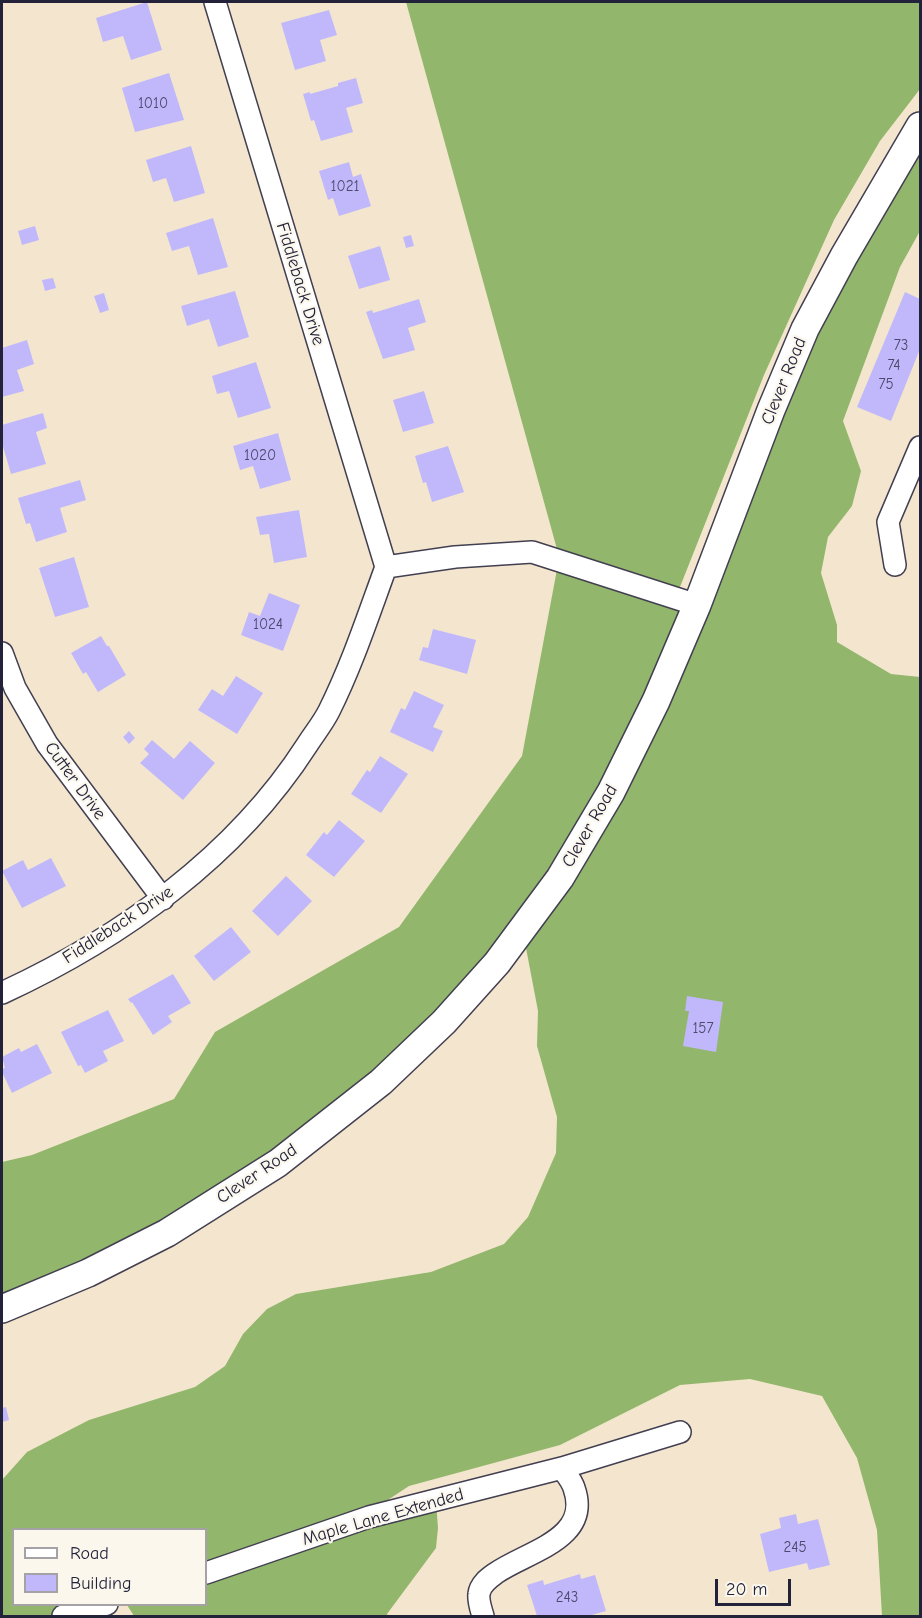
<!DOCTYPE html>
<style>
body{margin:0}
#map{position:relative;width:922px;height:1618px;overflow:hidden;background:#f4e6ce;font-family:"Comic Neue",sans-serif}
canvas{display:block}
.frame{position:absolute;inset:0;border:3px solid #22223b;pointer-events:none}
.legend{position:absolute;left:12px;top:1528px;width:195px;height:78px;box-sizing:border-box;background:#fbf7ec;border:2px solid #a4a2a5;margin:0;padding:8px 10px;list-style:none;font-size:18px;color:#22223b}
.legend li{display:flex;align-items:center;gap:12px;height:30px}
.legend b{width:30px;border:2px solid #a4a2a5}
.scale{position:absolute;left:715px;top:1579px;width:76px;height:27px;box-sizing:border-box;border:3px solid #22223b;border-top:0;padding-left:8px;font-size:18px;line-height:21px;white-space:nowrap;color:#22223b;-webkit-text-stroke:4px #fbf7ec;paint-order:stroke}
</style>
<div id="map">
<canvas width="922" height="1618"></canvas>
<div class="frame"></div>
<ul class="legend">
<li><b style="height:8px;background:#fff"></b>Road</li>
<li><b style="height:16px;background:#c0b8fb"></b>Building</li>
</ul>
<div class="scale">20 m</div>
</div>
<script>
const ctx = document.querySelector('canvas').getContext('2d');
ctx.lineJoin = 'round';
function fillPath(path, color) { ctx.fillStyle = color; ctx.fill(path, 'evenodd'); }
function trace(path, color, width, dash) { ctx.strokeStyle = color; ctx.lineWidth = width; ctx.lineCap = dash ? 'butt' : 'round'; ctx.setLineDash(dash || []); ctx.stroke(path); }
function drawText(font, color, halo, rows, align = 'center') {
  ctx.font = font + ' "Comic Neue",sans-serif'; ctx.lineWidth = 4.5; ctx.setLineDash([]); ctx.textBaseline = 'middle'; ctx.strokeStyle = halo; ctx.fillStyle = color; for (const [text, x, y, turn = 0] of rows) {
    ctx.save(); ctx.translate(x, y); ctx.rotate((+turn || 0) * Math.PI / 180); ctx.textAlign = isNaN(turn) ? turn : align; if (halo) ctx.strokeText(text, 0, 0); ctx.fillText(text, 0, 0); ctx.restore();
  }
}
const forest = new Path2D(`
 M406 2H920V89L880 141 834 220 764 375 676 597 560 560Z
 M920 143V231L900 267 843 421 861 471 852 506 828 537 821 573 837 625V642L891 674 920 677V1616H882L877 1530 857 1458 822 1396 750 1379 680 1385 560 1445 409 1486 368 1513 206 1568V1530H14V1604L92 1605 50 1616H2V1480L27 1452 89 1420 195 1387 225 1366 243 1334 267 1309 296 1294 431 1272 504 1244 528 1217 556 1153 557 1117 537 1046 538 1011 526 948 613 793 813 328Z
 M558 564 695 606 653 700 496 962 276 1161 2 1307V1162L32 1155 174 1099 215 1032 399 927 522 756Z
 M436 1502 438 1528 436 1548 387 1614 388 1616H134L127 1605 206 1604V1577Z`);
const building = new Path2D(`
 M147 2 162 50 131 60 123 36 103 42 96 18Z
 M329 10 337 35 320 40 326 61 295 70 281 23Z
 M169 73 184 120 135 132 122 88Z
 M356 78 363 103 346 108 353 132 321 141 314 120 311 121 303 94 310 92V94L338 86V83Z
 M191 146 205 193 174 202 166 178 153 182 146 160Z
 M349 162 353 177 361 174 371 206 339 216 333 198 328 200 319 171Z
 M213 218 228 267 198 275 189 246 172 251 166 233Z
 M35 226 39 240 22 245 18 231Z
 M411 235 414 246 406 248 403 237Z
 M380 246 390 280 359 289 348 256Z
 M53 278 56 288 45 291 42 280Z
 M235 291 249 337 218 347 209 319 187 326 181 306Z
 M905 292 920 299V349L891 421 857 407Z
 M104 293 109 310 100 313 94 296Z
 M419 299 426 322 408 328 415 350 383 359 366 312 372 310 373 313Z
 M27 340 34 364 17 370 24 391 2 397V348Z
 M256 362 271 408 238 418 229 391 217 394 212 376Z
 M424 391 434 423 403 432 393 400Z
 M43 413 47 428 36 432 46 464 11 474 2 443V425Z
 M278 433 291 480 260 489 253 466 240 470 233 446Z
 M448 446 464 492 432 502 426 482 423 483 415 456Z
 M80 480 86 500 60 508 67 532 36 542 30 523 26 524 18 498Z
 M299 510 307 557 274 563 269 534 260 535 256 517Z
 M74 557 89 607 55 617 39 568Z
 M269 593 300 605 283 651 241 635 249 612 260 616Z
 M433 629 476 640 467 674 419 660 423 647 428 648Z
 M101 636 107 646H109L126 675 98 692 86 672 83 674 71 653Z
 M236 676 263 693 237 734 198 710 212 689 223 696Z
 M414 691 444 705 433 727 443 731 433 752 390 732 401 708 405 710Z
 M129 731 135 738 129 744 123 737Z
 M152 740 174 759 190 741 215 763 183 800 140 763 149 754 144 749Z
 M380 756 408 774 381 813 351 794 367 770 370 772Z
 M339 820 365 841 334 877 306 855 324 832 327 835Z
 M51 858 66 886 22 908 2 871 23 860 28 870Z
 M286 876 312 901 278 936 252 911Z
 M231 927 251 952 214 981 194 956Z
 M173 974 191 1003 168 1016 172 1022 153 1035 132 1002 131 1003 128 999Z
 M687 996 723 1002 716 1052 683 1046 689 1011H685Z
 M108 1010 124 1041 103 1051 108 1061 85 1073 81 1065 78 1066 61 1032Z
 M37 1044 52 1073 12 1093 2 1072V1069L5 1068 2 1057 19 1048 21 1052Z
 M6 1407 9 1420 2 1422V1408Z
 M796 1514 798 1524 818 1519 830 1565 809 1570 807 1563 769 1572 760 1534 781 1528 779 1518Z
 M580 1574 581 1579 595 1575 606 1611 588 1616H537L527 1585 543 1580 544 1585Z`);
const minor = new Path2D(`
 M895 565 888 522 920 447
 M386 567 455 557 532 552 697 605
 M2 653 15 688 47 744 163 899
 M2 993C121 938 235 857 307 745 314 734 323 723 329 711 352 665 368 616 386 567L215 2
 M206 1573 369 1517 562 1468 680 1432
 M63 1616 107 1604
 M483 1616C481 1609 478 1601 479 1594 480 1584 489 1578 496 1573 528 1551 592 1539 574 1488 572 1481 566 1474 562 1468`);
const tertiary = new Path2D(`
 M2 1309 88 1273 167 1233 278 1163 381 1082 444 1022 497 963 560 878 611 792 656 701 697 605 771 410 805 329 844 256 920 126`);
const numberNames = [
 ["1010",153,104],
 ["1021",345,187],
 ["73",901,346],
 ["74",894,366],
 ["75",886,385],
 ["1020",260,456],
 ["1024",268,625],
 ["157",703,1029],
 ["245",795,1548],
 ["243",567,1598]
];
const streetNames = [
 ["Fiddleback Drive",300,284,73],
 ["Clever Road",784,381,-68],
 ["Cutter Drive",75,781,54],
 ["Clever Road",590,826,-60],
 ["Fiddleback Drive",118,925,-33],
 ["Clever Road",257,1174,-34],
 ["Maple Lane Extended",383,1517,-16]
];
fillPath(forest, '#92b76c');
fillPath(building, '#c0b8fb');
trace(minor, '#423f51', 24);
trace(tertiary, '#423f51', 30);
trace(minor, '#fff', 21);
trace(tertiary, '#fff', 27);
drawText('15px', '#4a486b', null, numberNames);
drawText('18px', '#22223b', '#fbf7ec', streetNames);
</script>
